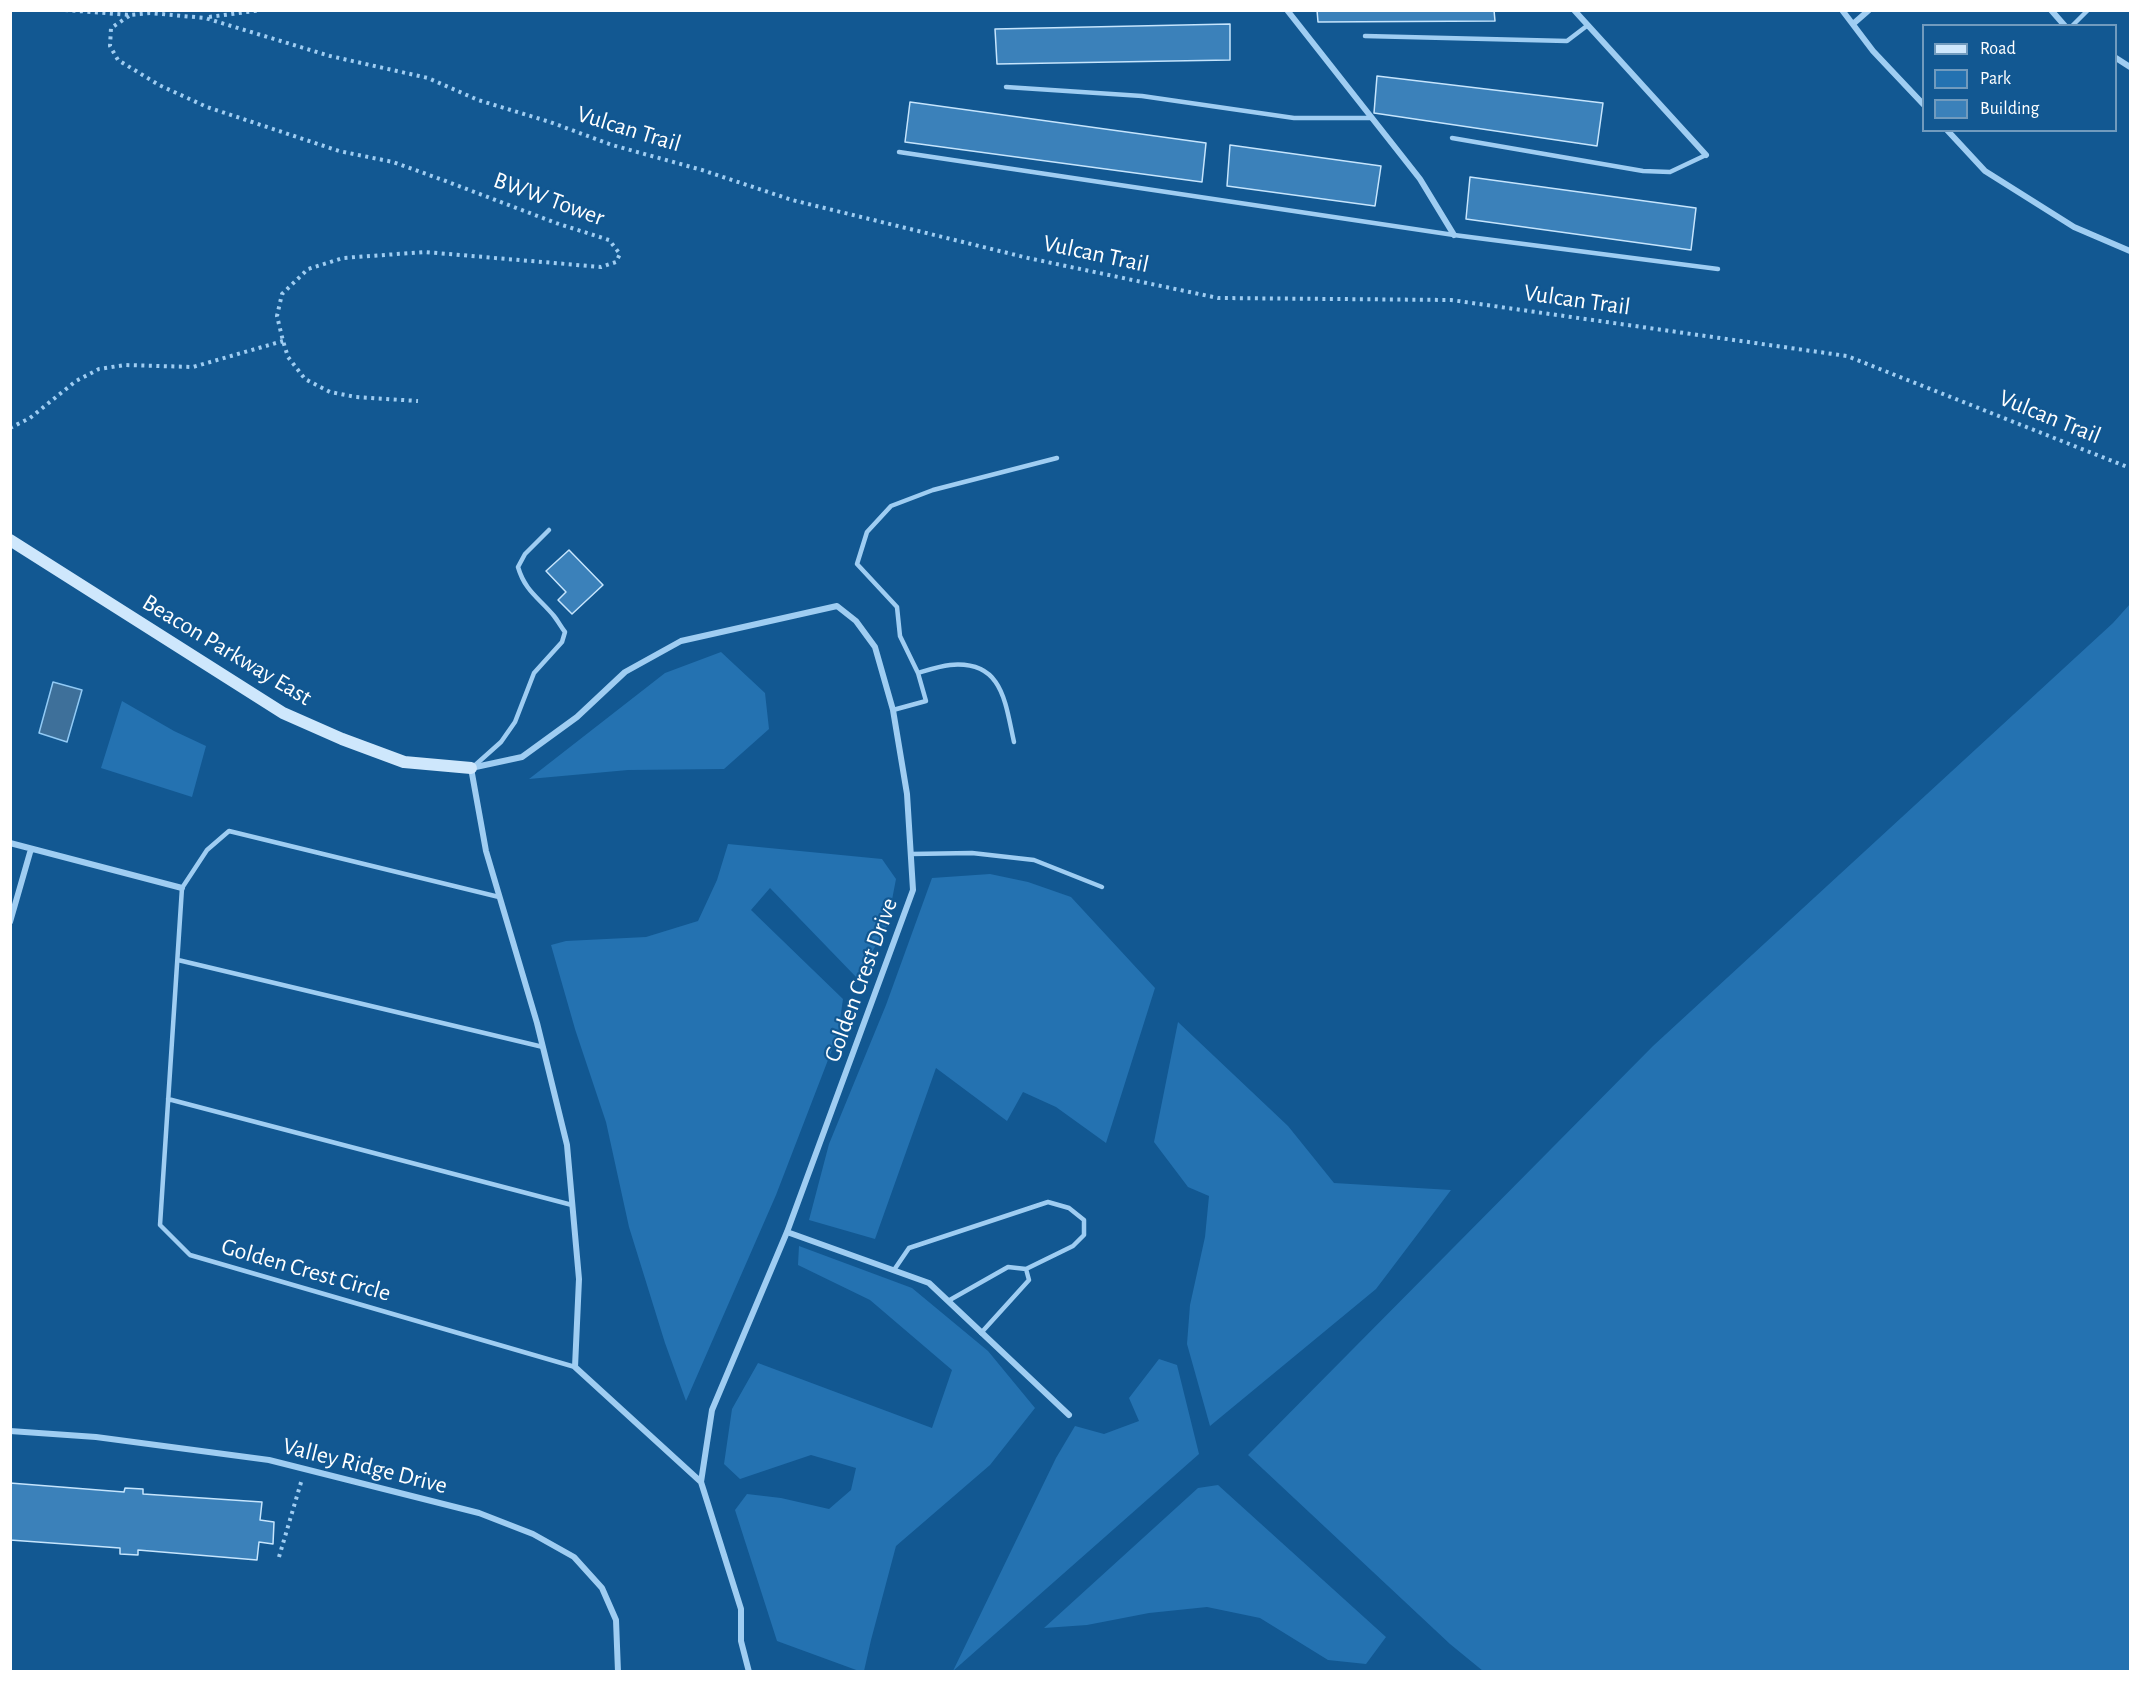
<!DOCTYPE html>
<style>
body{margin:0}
#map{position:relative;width:2141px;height:1682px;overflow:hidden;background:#125892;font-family:"Alegreya Sans",sans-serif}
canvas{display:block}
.frame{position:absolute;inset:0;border:12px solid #fff;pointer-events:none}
.legend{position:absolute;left:1922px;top:24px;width:195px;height:108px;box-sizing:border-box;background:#125892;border:2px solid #719bbe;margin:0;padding:8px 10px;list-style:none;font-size:18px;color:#fff}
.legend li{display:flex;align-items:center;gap:12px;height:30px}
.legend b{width:30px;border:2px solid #719bbe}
</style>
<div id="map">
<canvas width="2141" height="1682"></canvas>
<div class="frame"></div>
<ul class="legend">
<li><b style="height:8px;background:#cee7fc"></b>Road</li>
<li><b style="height:16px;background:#2472b1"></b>Park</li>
<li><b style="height:16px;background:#3b81ba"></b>Building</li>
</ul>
</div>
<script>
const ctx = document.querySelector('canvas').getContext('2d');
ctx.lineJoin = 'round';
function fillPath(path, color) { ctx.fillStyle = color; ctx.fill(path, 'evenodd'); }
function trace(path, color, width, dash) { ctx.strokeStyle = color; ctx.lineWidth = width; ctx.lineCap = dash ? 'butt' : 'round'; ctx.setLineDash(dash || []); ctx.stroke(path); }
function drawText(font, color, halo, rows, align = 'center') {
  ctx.font = font + ' "Alegreya Sans",sans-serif'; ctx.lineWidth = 4.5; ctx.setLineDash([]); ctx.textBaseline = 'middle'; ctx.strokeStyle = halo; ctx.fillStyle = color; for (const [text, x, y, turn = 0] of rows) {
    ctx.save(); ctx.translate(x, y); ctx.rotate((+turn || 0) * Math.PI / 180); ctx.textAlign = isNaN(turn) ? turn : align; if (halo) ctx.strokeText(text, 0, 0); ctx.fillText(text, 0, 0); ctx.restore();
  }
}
const green = new Path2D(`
 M2130 604V1671H1483L1450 1644 1248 1455 1653 1046 2113 623Z
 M721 652 765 693 769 729 724 769 628 770 529 779 665 673Z
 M122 701 174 731 206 746 192 797 101 768Z
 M728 844 882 859 896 879 887 926 857 978 770 888 751 910 843 999 838 1034 776 1195 686 1401 665 1343 629 1227 606 1122 575 1029 551 945 566 941 646 937 698 921 717 880Z
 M990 874 1028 882 1071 897 1155 988 1106 1143 1056 1107 1023 1092 1007 1121 936 1068 875 1239 809 1220 829 1144 886 1005 932 878Z
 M1178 1022 1288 1126 1334 1183 1451 1190 1376 1289 1210 1426 1187 1344 1190 1305 1205 1237 1209 1196 1188 1187 1154 1142Z
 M799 1246 912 1288 988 1351 1035 1408 990 1465 896 1546 871 1640 864 1671H859L777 1641 735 1510 747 1494 781 1498 829 1509 851 1490 856 1468 811 1455 740 1479 724 1464 732 1409 758 1363 932 1428 952 1370 870 1300 798 1265Z
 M1159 1359 1177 1365 1199 1454 953 1671 1056 1458 1075 1426 1104 1434 1139 1421 1129 1398Z
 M1218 1485 1386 1637 1366 1664 1328 1660 1260 1618 1207 1607 1149 1613 1087 1625 1044 1628 1198 1488Z`);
const water = new Path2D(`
 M53 682 82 690 67 742 39 733Z`);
const building = new Path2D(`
 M1317 10H1494L1495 21 1318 22Z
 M1230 24V60L997 64 995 29Z
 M1377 76 1603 103 1597 146 1374 113Z
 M910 102 1206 143 1202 182 905 142Z
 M1230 145 1381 166 1375 206 1227 186Z
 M1470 177 1696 208 1691 250 1466 219Z
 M569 550 603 585 572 614 558 600 566 592 546 571Z
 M10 1483 124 1492 125 1488 143 1489V1494L262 1502 260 1520 274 1522 273 1544 259 1542 257 1560 138 1550V1555L120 1554V1548L10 1540Z`);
const path = new Path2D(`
 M65 10 130 15 150 13 205 18 330 56 428 78 478 100 550 122 612 145 702 170 792 200 1028 258 1218 298 1451 300 1847 356 2130 468
 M129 16 111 28 110 46 118 60 159 85 207 107 339 151 393 162 443 180 556 223 609 240 620 254 616 262 601 267 425 252 343 258 308 269 282 294 277 316 283 341 288 357 305 379 330 392 356 397 418 401
 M209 17 262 10
 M10 428 30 418 76 381 99 369 125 365 193 367 283 341
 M279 1557 302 1479`);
const lane = new Path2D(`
 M2072 26 2088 10
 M1365 36 1567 41 1588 25
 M1006 87 1142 96 1294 118H1372
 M1452 138 1643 171 1670 172 1706 155
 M899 152 1454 235 1718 269
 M918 673C928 670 940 666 950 665 1003 660 1005 702 1014 742
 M893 710 926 701 918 673 900 636 897 607 857 564 867 532 891 506 933 490 1057 458
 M473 767 501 742 515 722 534 673 562 642 565 632C561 627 558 621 554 616 539 598 525 591 518 567L525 554 549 530
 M911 854 972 853 1034 860 1102 887
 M499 897 229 831 207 850 182 888 160 1225 190 1255 575 1367
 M178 960 543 1047
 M168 1099 572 1205
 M894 1270 909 1248 1048 1202 1069 1208 1084 1220V1235L1073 1246 1026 1269
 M948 1301 1008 1267 1026 1269 1029 1280 981 1333`);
const street = new Path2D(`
 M1287 10 1420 179 1454 235
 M1574 10 1706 155
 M1842 10 1873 51 1924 105
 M2051 10 2065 26
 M1853 24 1869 10
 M2116 58 2130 67
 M1947 130 1985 171 2074 227 2130 251
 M10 843 182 888
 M10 922 31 849
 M787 1232 929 1283 1069 1415
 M10 1431 96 1437 269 1460 479 1513 533 1534 574 1557 602 1588 616 1620 618 1672
 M701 1482 575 1367 579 1279 567 1145 537 1023 486 851 471 768 522 757 577 717 625 672 681 641 837 606 856 621 875 647 893 710 907 794 913 890 787 1232 712 1410 701 1482 741 1609V1641L749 1672`);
const secondary = new Path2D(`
 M10 540 283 713 342 739 404 762 471 768`);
const streetNames = [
 ["Vulcan Trail",629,129,17],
 ["BWW Tower",549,199,20],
 ["Vulcan Trail",1096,254,12],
 ["Vulcan Trail",1577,300,8],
 ["Vulcan Trail",2050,417,22],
 ["Beacon Parkway East",227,650,31],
 ["Golden Crest Drive",861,980,-70],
 ["Golden Crest Circle",306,1270,16],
 ["Valley Ridge Drive",365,1466,14]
];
fillPath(green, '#2472b1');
fillPath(water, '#3e709a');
trace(water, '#91caf5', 1.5);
fillPath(building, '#3b81ba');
trace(building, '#c6e5fd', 1.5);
trace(path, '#9fcdf2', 4, [3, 4.5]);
trace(lane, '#9fcdf2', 4.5);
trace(street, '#9fcdf2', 6);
trace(secondary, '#cee7fc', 12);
drawText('24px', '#fff', '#125892', streetNames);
</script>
